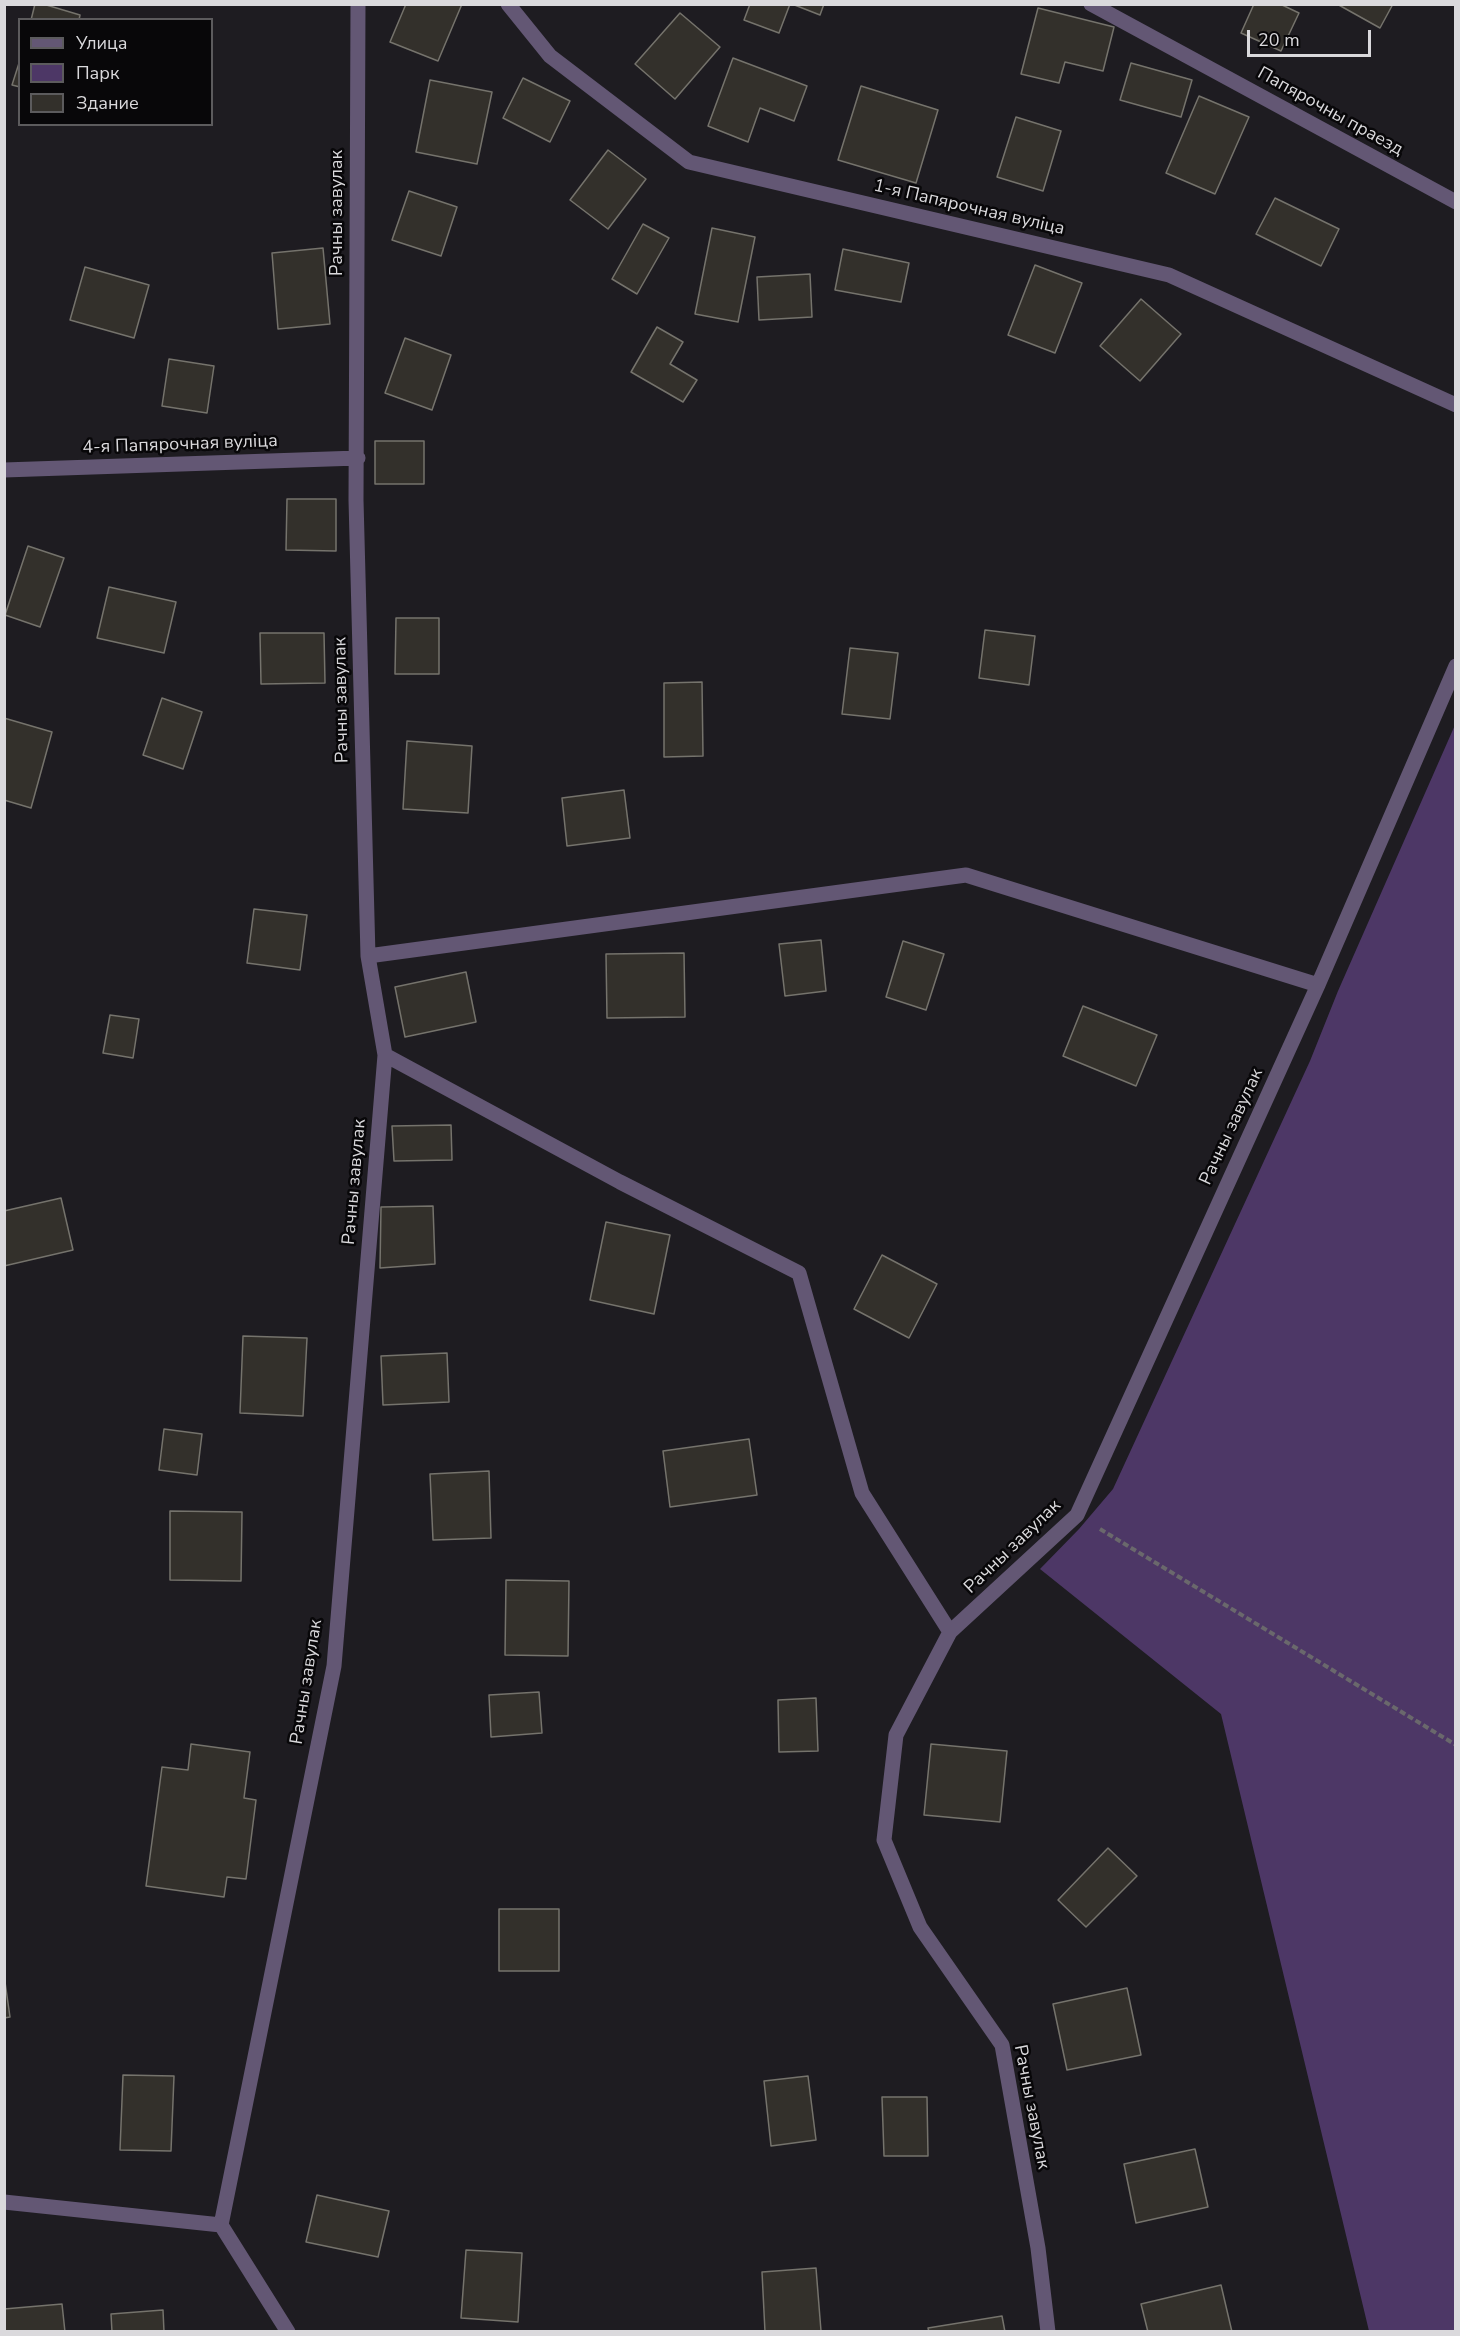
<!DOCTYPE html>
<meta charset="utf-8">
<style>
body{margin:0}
#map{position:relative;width:1460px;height:2336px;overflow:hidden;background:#1e1c21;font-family:"Nunito Sans",sans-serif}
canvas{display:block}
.frame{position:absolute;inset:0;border:6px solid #dad9dc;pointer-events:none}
.legend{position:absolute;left:18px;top:18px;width:195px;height:108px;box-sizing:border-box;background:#080709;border:2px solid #5c5b5d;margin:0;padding:8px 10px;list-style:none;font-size:18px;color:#dad9dc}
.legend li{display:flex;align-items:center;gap:12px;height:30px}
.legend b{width:30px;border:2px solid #5c5b5d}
.scale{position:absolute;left:1247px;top:30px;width:124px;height:27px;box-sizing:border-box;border:3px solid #dad9dc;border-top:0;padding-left:8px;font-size:18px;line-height:21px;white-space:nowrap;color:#dad9dc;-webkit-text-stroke:4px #080709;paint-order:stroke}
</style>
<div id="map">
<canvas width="1460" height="2336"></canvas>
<div class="frame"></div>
<ul class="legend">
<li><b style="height:8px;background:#635774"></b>Улица</li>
<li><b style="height:16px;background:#4d3766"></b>Парк</li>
<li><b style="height:16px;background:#33302b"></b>Здание</li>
</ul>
<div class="scale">20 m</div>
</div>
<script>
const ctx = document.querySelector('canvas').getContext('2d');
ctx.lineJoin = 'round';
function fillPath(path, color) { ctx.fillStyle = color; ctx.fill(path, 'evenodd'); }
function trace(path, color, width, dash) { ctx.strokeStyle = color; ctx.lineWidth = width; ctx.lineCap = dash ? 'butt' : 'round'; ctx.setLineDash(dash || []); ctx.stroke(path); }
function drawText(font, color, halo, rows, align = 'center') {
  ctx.font = font + ' "Nunito Sans",sans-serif'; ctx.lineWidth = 5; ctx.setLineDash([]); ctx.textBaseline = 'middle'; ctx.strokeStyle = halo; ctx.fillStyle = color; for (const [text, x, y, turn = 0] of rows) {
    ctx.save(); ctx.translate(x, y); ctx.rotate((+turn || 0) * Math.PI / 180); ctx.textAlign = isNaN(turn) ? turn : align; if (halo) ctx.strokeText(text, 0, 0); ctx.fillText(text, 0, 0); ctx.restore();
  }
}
const green = new Path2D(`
 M1455 725V2331H1369L1221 1714 1040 1569 1079 1529 1113 1489 1310 1061 1338 991Z`);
const building = new Path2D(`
 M35 4H43L80 15 79 20H31Z
 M406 4H462L438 61 390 42Z
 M750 4H790L779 33 744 20Z
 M792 4H824L820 15Z
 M1254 4H1280L1299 13 1281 51 1241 33Z
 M1337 4H1393L1380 28Z
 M1038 8 1114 27 1103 71 1065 62 1059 83 1021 74Z
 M680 13 720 47 675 99 635 64Z
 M733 58 807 86 794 121 760 108 748 142 708 126Z
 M20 60V87L12 85Z
 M1131 63 1192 80 1181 117 1120 100Z
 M523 78 570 101 550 142 503 118Z
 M430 80 492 92 477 164 416 152Z
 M861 86 938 110 916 183 838 160Z
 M1199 96 1249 117 1215 194 1166 173Z
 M1016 117 1061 131 1043 191 997 177Z
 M608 150 646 179 608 229 570 200Z
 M409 191 457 207 441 256 392 240Z
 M1275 198 1339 229 1321 266 1256 234Z
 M643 224 669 238 637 294 612 279Z
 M712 228 755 237 738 322 695 314Z
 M323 248 330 324 278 329 272 253Z
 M843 249 909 263 901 302 835 290Z
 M1035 265 1082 283 1055 353 1008 335Z
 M85 267 149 285 134 338 70 320Z
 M810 274 812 317 759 320 757 277Z
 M1141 299 1181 334 1140 381 1100 346Z
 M657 327 683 342 670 364 697 380 683 402 631 372Z
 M405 338 451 355 432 410 385 393Z
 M169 359 214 366 207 413 162 406Z
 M375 441H424V484H375Z
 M287 499H336V551L286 550Z
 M28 546 64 558 40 627 5 615Z
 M109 587 176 602 164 653 97 638Z
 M396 618H439V674H395Z
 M985 630 1035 636 1029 685 979 678Z
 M260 633H324L325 683 261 684Z
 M850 648 898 653 890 719 842 714Z
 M702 682 703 756 664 757V683Z
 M162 698 202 712 183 769 143 755Z
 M4 718 52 732 31 808 4 800Z
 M407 741 472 746 468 813 403 809Z
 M624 790 630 838 567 846 562 798Z
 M254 909 307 915 300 970 247 963Z
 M821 940 826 991 785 996 779 944Z
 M903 941 944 954 926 1010 886 997Z
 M684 953 685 1017 607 1018 606 954Z
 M466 972 476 1022 405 1037 395 987Z
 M1083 1006 1157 1035 1136 1086 1063 1056Z
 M110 1015 139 1019 133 1058 103 1053Z
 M451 1125 452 1160 394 1161 392 1126Z
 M61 1198 73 1250 4 1266V1211Z
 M433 1206 435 1264 380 1268 381 1207Z
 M606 1222 670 1235 654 1314 590 1300Z
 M882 1255 937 1284 909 1338 854 1309Z
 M243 1336 307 1338 303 1416 240 1413Z
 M447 1353 449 1402 383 1405 381 1356Z
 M164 1429 202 1434 197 1475 159 1470Z
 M749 1439 757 1495 670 1507 663 1451Z
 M489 1471 491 1538 433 1540 430 1474Z
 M170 1511 242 1512 241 1581 170 1580Z
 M506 1580 569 1581 568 1656 505 1655Z
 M539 1692 542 1733 491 1737 489 1695Z
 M816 1698 818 1751 779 1752 778 1700Z
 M191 1744 250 1752 244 1798 256 1800 246 1879 227 1877 224 1897 146 1886 162 1767 188 1770Z
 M931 1744 1007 1751 1000 1822 924 1815Z
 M1108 1848 1137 1876 1086 1927 1058 1900Z
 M499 1909H559V1971H499Z
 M4 1975 10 2017 4 2018Z
 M1127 1988 1141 2055 1067 2070 1053 2004Z
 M123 2075 174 2076 171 2151 120 2150Z
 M808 2076 816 2140 771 2146 764 2081Z
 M882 2097H927L928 2156H884Z
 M1195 2149 1208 2207 1136 2223 1124 2164Z
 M317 2195 389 2211 378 2257 306 2242Z
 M466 2250 522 2253 518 2322 461 2318Z
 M816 2268 821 2331 765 2332 762 2272Z
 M1221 2285 1232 2332H1148L1141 2304Z
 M62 2304 65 2332H4V2309Z
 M163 2310 164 2332H112L111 2314Z
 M1002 2316 1005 2332H929L928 2328Z`);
const path = new Path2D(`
 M1100 1529 1456 1745`);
const minor = new Path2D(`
 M508 4 550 56 689 162 1169 275 1456 405
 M1091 4 1456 202
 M4 470 358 458
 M368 956 966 875 1318 985
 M385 1055 620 1182 799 1273 862 1493 950 1632
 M4 2202 221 2225
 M288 2332 221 2225 334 1666 385 1055 368 956 356 500 358 4
 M1048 2332 1038 2248 1002 2045 920 1927 884 1840 896 1735 950 1632 1077 1515 1318 985 1456 666`);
const streetNames = [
 ["Папярочны праезд",1330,112,29],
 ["1-я Папярочная вуліца",969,208,13],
 ["Рачны завулак",338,213,-90],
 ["4-я Папярочная вуліца",180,445,-2],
 ["Рачны завулак",342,700,-91],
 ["Рачны завулак",1232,1127,-65],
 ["Рачны завулак",355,1182,-85],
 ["Рачны завулак",1013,1547,-44],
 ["Рачны завулак",307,1682,-81],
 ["Рачны завулак",1031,2107,79]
];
fillPath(green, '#4d3766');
fillPath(building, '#33302b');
trace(building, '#75736c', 1.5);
trace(path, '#6a686c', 4, [6, 3]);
trace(minor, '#635774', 15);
drawText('18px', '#dad9dc', '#080709', streetNames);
</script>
